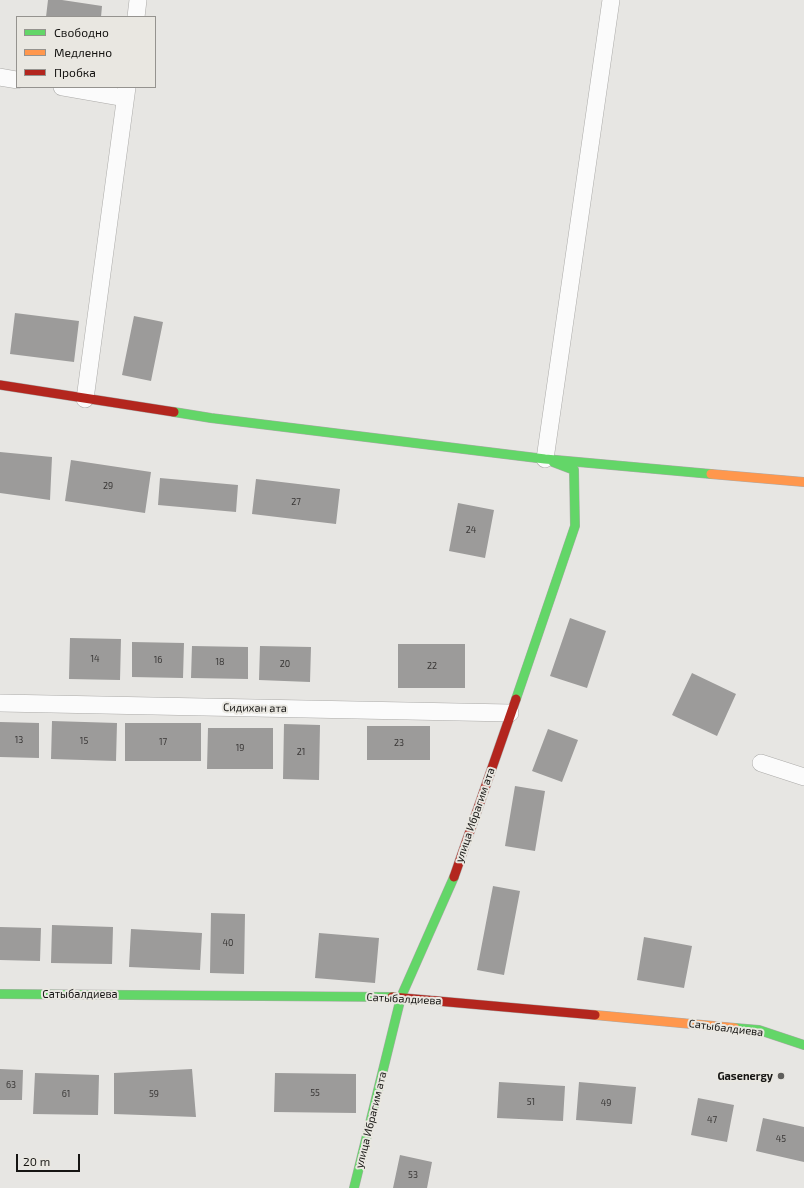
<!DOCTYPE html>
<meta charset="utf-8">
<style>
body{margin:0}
#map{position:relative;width:804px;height:1188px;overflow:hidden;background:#e7e6e3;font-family:"Exo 2",sans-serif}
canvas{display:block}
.legend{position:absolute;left:16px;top:16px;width:140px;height:72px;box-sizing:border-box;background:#e9e7e1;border:1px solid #95938f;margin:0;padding:5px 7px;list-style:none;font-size:12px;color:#161513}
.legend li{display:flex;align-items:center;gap:8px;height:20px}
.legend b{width:20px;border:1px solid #95938f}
.scale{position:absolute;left:16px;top:1154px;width:64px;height:18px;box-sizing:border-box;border:2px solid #161513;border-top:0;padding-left:5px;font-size:12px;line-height:14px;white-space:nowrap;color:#161513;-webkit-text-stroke:3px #e9e7e1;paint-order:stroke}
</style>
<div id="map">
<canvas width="804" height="1188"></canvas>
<ul class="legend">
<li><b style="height:5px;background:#63d668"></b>Свободно</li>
<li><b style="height:5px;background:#ff974d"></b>Медленно</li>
<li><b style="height:5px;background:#b3261e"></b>Пробка</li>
</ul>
<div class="scale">20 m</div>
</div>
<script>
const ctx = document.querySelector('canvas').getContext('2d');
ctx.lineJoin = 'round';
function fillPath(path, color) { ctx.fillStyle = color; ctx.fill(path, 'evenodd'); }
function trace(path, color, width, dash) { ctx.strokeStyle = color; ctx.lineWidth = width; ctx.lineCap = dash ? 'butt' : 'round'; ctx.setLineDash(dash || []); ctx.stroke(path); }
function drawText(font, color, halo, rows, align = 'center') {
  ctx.font = font + ' "Exo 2",sans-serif'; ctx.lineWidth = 4; ctx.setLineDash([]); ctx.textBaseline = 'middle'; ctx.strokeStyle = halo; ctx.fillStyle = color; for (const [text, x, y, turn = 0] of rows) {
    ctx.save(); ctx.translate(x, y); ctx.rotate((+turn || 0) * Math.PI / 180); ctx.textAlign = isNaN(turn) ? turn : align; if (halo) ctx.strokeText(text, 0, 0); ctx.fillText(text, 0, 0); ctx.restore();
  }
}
const building = new Path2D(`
 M48 0H62L102 6 101 17H46Z
 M15 313 79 321 74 362 10 354Z
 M134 316 163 322 151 381 122 375Z
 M0 452 52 457 50 500 0 493Z
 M71 460 151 472 145 513 65 501Z
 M160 478 238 485 236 512 158 505Z
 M256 479 340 489 336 524 252 514Z
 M458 503 494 510 485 558 449 551Z
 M570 618 606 631 587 688 550 676Z
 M70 638 121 639 120 680 69 679Z
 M132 642 184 643 183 678 132 677Z
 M398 644H465V688H398Z
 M192 646 248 647V679L191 678Z
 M260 646 311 647 310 682 259 680Z
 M692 673 736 694 717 736 672 715Z
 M52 721 117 723 116 761 51 759Z
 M0 722 39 723V758L0 757Z
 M125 723H201V761H125Z
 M284 724 320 725 319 780 283 779Z
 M367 726H430V760H367Z
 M208 728H273V769H207Z
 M548 729 578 740 562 782 532 771Z
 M515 786 545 791 535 851 505 846Z
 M493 886 520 891 504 975 477 970Z
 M211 913 245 914 244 974 210 973Z
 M52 925 113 927 112 964 51 963Z
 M0 927 41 928 40 961 0 960Z
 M131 929 202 933 200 970 129 967Z
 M319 933 379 938 375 983 315 978Z
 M644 937 692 946 684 988 637 980Z
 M0 1069 23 1070 22 1100H0Z
 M192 1069 196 1117 114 1114V1073Z
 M35 1073 99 1075 98 1115 33 1114Z
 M275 1073 356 1074V1113L274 1112Z
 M499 1082 565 1086 563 1121 497 1118Z
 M579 1082 636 1087 632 1124 576 1120Z
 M698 1098 734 1105 727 1142 691 1135Z
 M763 1118 804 1127V1162L756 1151Z
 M400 1155 432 1162 427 1188H393Z`);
const street = new Path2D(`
 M136 17 138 0
 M0 77 17 80
 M62 87 125 98
 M85 399 127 87
 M545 459 611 0
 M0 703 510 713
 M761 763 804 777`);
const fast = new Path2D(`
 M174 412 211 418 545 459 711 474
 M516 699 575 526 574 470 553 462
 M0 994 392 997
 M735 1028 759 1030 804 1045
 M354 1188 401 997 454 877`);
const slow = new Path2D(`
 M711 474 804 482
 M595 1015 735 1028`);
const jam = new Path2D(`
 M0 385 174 412
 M454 877 516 699
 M392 997 595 1015`);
const markers = [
 [781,1076,4,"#5f5e5c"]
];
const numberNames = [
 ["29",108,486],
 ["27",296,502],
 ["24",471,530],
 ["14",95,659],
 ["16",158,660],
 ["18",220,662],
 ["20",285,664],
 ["22",432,666],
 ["13",19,740],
 ["15",84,741],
 ["17",163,742],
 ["23",399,743],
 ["19",240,748],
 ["21",301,752],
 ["40",228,943],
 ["63",11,1085],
 ["55",315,1093],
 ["61",66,1094],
 ["59",154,1094],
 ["51",531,1102],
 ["49",606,1103],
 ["47",712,1120],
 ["45",781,1139],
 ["53",413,1175]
];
const streetNames = [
 ["Сидихан ата",255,708,1],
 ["улица Ибрагим ата",475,815,-71],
 ["Сатыбалдиева",80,994],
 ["Сатыбалдиева",404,999,3],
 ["Сатыбалдиева",726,1028,7],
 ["улица Ибрагим ата",371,1120,-76]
];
const poiNames = [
 ["Gasenergy",773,1076]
];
fillPath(building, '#9c9b9a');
trace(street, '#abaaa8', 18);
trace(fast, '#abaaa8', 10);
trace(slow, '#abaaa8', 10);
trace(jam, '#abaaa8', 10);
trace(street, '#fbfbfb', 17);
trace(fast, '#63d668', 9);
trace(slow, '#ff974d', 9);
trace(jam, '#b3261e', 9);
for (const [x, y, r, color] of markers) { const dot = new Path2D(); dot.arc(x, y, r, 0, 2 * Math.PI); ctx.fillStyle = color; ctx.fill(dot); trace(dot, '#e9e7e1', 1.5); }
drawText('9px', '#383635', null, numberNames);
drawText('11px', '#161513', '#e9e7e1', streetNames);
drawText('bold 11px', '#161513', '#e9e7e1', poiNames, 'right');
</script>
